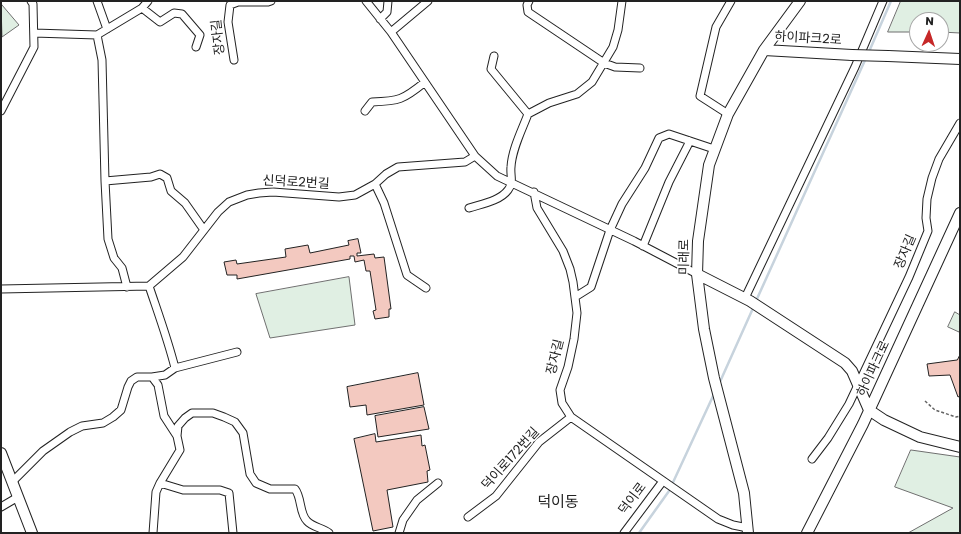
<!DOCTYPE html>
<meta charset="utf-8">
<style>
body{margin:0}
#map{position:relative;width:961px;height:534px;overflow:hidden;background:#fff;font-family:Poppins,sans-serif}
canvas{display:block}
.frame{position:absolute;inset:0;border:2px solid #222;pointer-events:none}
.north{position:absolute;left:909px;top:12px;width:40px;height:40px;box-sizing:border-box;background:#fff;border:1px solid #a7a7a7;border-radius:50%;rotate:3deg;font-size:11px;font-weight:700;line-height:16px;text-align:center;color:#222}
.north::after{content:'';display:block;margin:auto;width:14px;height:18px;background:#c62828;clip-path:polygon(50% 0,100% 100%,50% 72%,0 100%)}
</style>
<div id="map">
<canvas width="961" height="534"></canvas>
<div class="frame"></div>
<div class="north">N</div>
</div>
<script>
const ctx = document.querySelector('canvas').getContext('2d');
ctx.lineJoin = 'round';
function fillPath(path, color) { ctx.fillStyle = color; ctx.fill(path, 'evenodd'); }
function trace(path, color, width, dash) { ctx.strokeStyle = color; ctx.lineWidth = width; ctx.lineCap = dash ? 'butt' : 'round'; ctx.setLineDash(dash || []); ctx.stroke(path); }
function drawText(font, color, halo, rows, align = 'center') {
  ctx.font = font + ' Poppins,"Noto Sans KR",sans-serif'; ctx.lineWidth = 3; ctx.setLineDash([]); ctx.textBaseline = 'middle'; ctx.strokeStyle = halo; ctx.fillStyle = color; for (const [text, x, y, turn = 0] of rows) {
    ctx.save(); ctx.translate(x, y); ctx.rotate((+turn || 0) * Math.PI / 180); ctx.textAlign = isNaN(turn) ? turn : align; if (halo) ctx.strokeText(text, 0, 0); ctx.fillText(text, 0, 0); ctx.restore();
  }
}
const green = new Path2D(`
 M901 1H960V33L941 32V20H917V32H888Z
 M2 5 19 25 2 37 1 6Z
 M349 277 355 325 270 338 256 294Z
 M955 312 960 315V329L959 332 948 327Z
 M911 450 960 457V533H908L953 508 895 487Z`);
const stream = new Path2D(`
 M868 54 891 1
 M756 301 866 58
 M719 384 754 306
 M639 533 669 491 714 394`);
const building = new Path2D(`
 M358 239 361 253H357V256L374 254 375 258 384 257 391 309H389V317L375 319 373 311 376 310 370 271H366L364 260 355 262 354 256H350V259L237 279V275H227L224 262 236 260 237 264 286 257 285 249 308 245 310 253 349 245 348 241Z
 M960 355V396L958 397 950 375 929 376 927 364 957 360Z
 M418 373 424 405 367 415 366 405 350 407 347 387Z
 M424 407 429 429 378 437 375 416Z
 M375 434 376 442 421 435 422 446 425 445 430 470 427 471 428 482 387 490 393 527 373 531 354 439Z`);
const path = new Path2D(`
 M925 401 935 410 956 417 960 416`);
const street = new Path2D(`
 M97 1 107 29
 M366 1 391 32 475 156 497 176 634 241 697 274
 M529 1 527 5 528 12 604 63 615 67 640 68
 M142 8 160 22 174 13 182 14 200 35 196 47
 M380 19 387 12 388 1
 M391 32 428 1
 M34 33 97 35 142 8 148 1
 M97 35 102 60 105 181 108 239 114 258 122 268 127 287
 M494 56 491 69 528 114
 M234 60 228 22 230 5 238 2H268L271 1
 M1 111 34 47 33 4 31 1
 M365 111 372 102C399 101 403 100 425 82
 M728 114 700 96 716 27 731 1
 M105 181 151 177 160 174 167 178 171 191 185 203 204 230
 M375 184 384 203 407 275 426 288
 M534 192 537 208 563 251 570 269 573 282 577 313 574 339 568 367 560 390 562 403 571 417 718 519 733 525 748 528
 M469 208C481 204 500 201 508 190 514 183 510 175 511 167 512 149 522 130 528 114L549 103 577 94 592 82 613 47 618 30 622 1
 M643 246 669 182 690 141
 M149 286C158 313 168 340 175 368
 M1 289 149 286 183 257 218 212 229 202 247 195 259 193 273 192 339 197 355 195 375 184 386 174 398 167 465 162 475 156
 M575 297 591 287 610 230 622 204 645 168 659 138 669 134 714 149
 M745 298 855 67 883 1
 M152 377 165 375 175 368 237 352
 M177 436 178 426 185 418 192 413H213L224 417 235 422 243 433 250 474 256 483 270 489H295C302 498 299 513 307 521 312 527 323 528 329 533
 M812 459 828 438 849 404 909 277 928 231 926 218 927 199 932 178 939 159 960 123
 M12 482 43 451 70 432 82 426 103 423 113 417 121 410 128 387 131 381 137 377H152L158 385 164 416 177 436 180 450 160 483 156 492 153 533
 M160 483 183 490H220L229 493 233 533
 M1 507 18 497
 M468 517 496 496 539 442 571 417
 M399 533 403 520 417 500 438 483
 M624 533 663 481`);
const secondary = new Path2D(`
 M764 50 852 55
 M888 56 960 59
 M697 274 750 301 845 363 852 371 869 410 884 420 920 437 960 447
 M1 453 32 533
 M748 533 744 493 714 378 704 329 697 274 698 241 709 165 728 114 764 50 800 1
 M807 533 863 424 960 213`);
const secondaryBridge = new Path2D(`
 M852 55 888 56`);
const streetNames = [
 ["장자길",219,37,-96],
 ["하이파크2로",808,39,3],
 ["신덕로2번길",296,183,3],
 ["장자길",906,252,-67],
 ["미래로",685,257,-89],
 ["장자길",556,357,-76],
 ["하이파크로",874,369,-65],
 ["덕이로172번길",511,459,-48],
 ["덕이로",633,499,-53]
];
const quarterNames = [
 ["덕이동",558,503]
];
fillPath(green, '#e0efe3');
trace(green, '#6f6f6f', 1);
trace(stream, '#c7d3dd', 2.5);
fillPath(building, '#f3c9c0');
trace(building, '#222', 1);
trace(street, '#222', 9);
trace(secondary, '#222', 12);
trace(path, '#646464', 1.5, [3, 2]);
trace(street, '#fff', 7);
trace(secondary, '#fff', 10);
trace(secondaryBridge, '#222', 12, []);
trace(secondaryBridge, '#fff', 10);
drawText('13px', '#222', '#fff', streetNames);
drawText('15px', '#222', '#fff', quarterNames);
</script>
